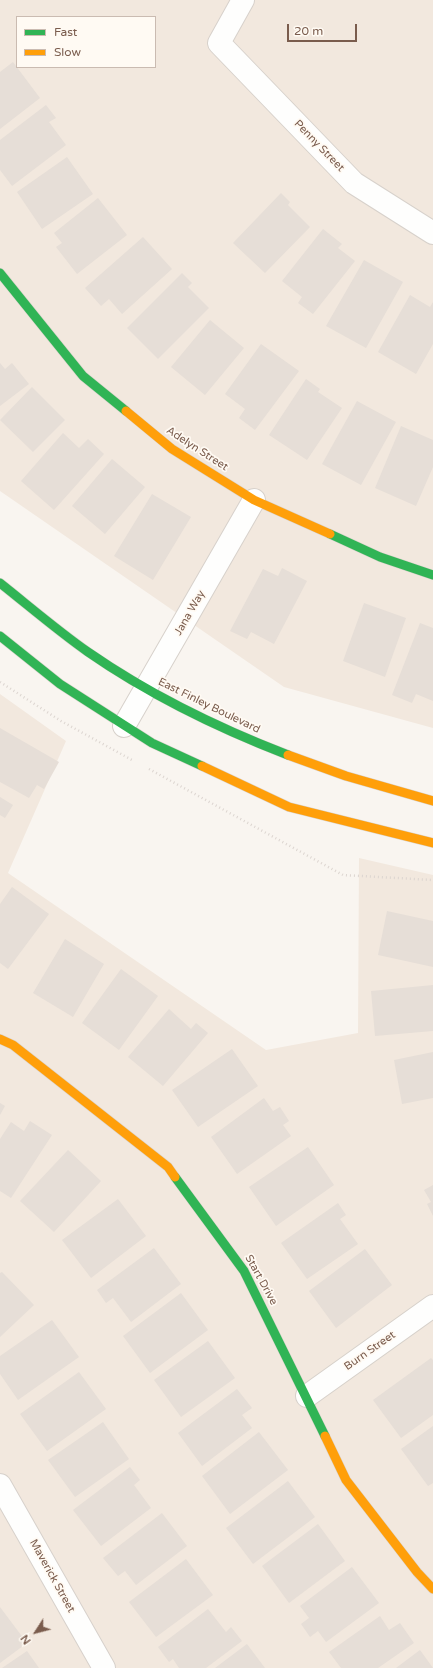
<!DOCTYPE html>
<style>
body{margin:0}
#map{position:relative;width:433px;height:1668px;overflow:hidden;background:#f9f5f0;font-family:"Varela Round",sans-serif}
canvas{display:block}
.legend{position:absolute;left:16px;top:16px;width:140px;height:52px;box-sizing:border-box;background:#fffaf3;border:1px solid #cabbb1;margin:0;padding:5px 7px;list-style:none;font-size:12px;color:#7a5c4d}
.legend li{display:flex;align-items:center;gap:8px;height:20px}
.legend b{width:20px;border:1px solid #cabbb1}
.north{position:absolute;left:16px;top:1612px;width:40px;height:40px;-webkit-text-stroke:3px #fffaf3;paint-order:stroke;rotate:234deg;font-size:11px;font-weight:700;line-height:16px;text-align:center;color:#7a5c4d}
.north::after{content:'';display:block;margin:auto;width:14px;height:18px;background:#7a5c4d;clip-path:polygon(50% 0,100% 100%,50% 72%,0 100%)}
.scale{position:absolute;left:287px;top:24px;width:70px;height:18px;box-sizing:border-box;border:2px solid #7a5c4d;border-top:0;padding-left:5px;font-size:12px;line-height:14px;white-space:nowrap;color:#7a5c4d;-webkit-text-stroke:3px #fffaf3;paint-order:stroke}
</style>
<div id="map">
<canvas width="433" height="1668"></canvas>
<ul class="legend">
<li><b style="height:5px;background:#30b455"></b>Fast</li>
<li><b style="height:5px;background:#ff9f0a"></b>Slow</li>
</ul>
<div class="north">N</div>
<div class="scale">20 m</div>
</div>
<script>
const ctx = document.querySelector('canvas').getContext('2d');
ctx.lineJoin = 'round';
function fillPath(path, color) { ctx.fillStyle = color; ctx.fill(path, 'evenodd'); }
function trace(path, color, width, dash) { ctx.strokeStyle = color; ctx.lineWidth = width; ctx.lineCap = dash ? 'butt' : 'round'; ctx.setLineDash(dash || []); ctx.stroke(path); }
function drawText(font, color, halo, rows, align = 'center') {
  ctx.font = font + ' "Varela Round",sans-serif'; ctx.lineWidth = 3.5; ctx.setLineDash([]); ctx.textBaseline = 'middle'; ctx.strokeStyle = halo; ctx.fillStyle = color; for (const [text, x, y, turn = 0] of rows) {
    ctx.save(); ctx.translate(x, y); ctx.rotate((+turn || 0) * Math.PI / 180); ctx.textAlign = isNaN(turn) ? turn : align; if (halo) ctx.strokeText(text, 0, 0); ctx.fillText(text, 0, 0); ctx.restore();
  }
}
const residential = new Path2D(`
 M0 0H433V728L284 687 0 491ZM17 17H155V67H17Z
 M0 694 66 741 8 873 266 1050 358 1033 359 858 433 875V1668H0Z`);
const building = new Path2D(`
 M13 62 40 98 0 129V72Z
 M46 105 56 118 49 122 66 145 12 186 0 170V140Z
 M67 157 93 194 42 229 17 192Z
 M281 193 290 202 288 205 310 227 265 273 233 243Z
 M98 198 127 235 77 274 56 247 62 243 54 233Z
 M323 229 342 244 338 248 355 261 313 314 298 303 302 297 282 281Z
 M143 237 172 269 122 314 109 299 101 306 85 288Z
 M364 260 403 282 366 348 326 326Z
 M182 273 192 283 188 287 209 308 158 359 127 328Z
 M410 295 430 307 433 302V344L416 374 378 352Z
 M210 320 244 348 205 395 171 367Z
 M261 344 299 371 255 430 239 418 245 409 225 394Z
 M0 363 5 369 12 363 29 384 0 406Z
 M306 379 320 389 318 392 342 408 307 460 269 435Z
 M32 387 65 420 33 452 0 420Z
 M357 401 396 422 361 485 322 464Z
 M401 426 433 440V467L416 506 375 488Z
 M63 433 79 448 88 439 104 454 54 510 21 481Z
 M112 459 145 487 105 534 72 506Z
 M152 494 191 517 153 580 114 556Z
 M282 568 307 581 274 644 251 632 247 639 230 631 263 569 278 576Z
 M364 603 406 618 385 677 343 661Z
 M420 623 433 628V701L416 694 412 703 392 695Z
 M0 728 59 762 44 789 37 785 29 798 0 782Z
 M0 797 13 805 5 818 0 815Z
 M12 887 49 914 8 969 0 963V904Z
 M387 911 433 921V967L378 955Z
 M65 939 104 964 73 1017 33 993Z
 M121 969 158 996 119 1050 82 1023Z
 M433 985V1031L375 1036 371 991Z
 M169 1009 191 1029 196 1023 208 1033 163 1086 128 1057Z
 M232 1049 258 1086 198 1127 172 1090Z
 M433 1052V1098L402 1104 394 1060Z
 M264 1098 273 1111 280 1107 289 1121 283 1125 291 1136 237 1174 211 1137Z
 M0 1103 5 1106 0 1115Z
 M30 1121 52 1135 11 1198 0 1191V1139L11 1122 24 1131Z
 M308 1147 334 1185 276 1226 249 1187Z
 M68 1150 101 1181 54 1232 20 1201Z
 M433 1185V1216L427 1204 431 1202 424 1190Z
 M118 1199 146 1236 91 1278 62 1240Z
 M338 1203 346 1215 340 1219 358 1244 307 1279 281 1243Z
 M154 1248 181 1284 131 1322 113 1298 106 1303 97 1290Z
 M365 1249 392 1285 336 1328 309 1291Z
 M2 1272 34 1305 0 1337V1273Z
 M181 1293 208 1330 150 1373 123 1336Z
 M52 1320 79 1357 18 1400 0 1374V1356Z
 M208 1341 235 1378 181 1417 154 1380Z
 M431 1358 433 1360V1415L401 1438 373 1400Z
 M79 1372 106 1409 47 1451 20 1414Z
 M237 1389 252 1408 242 1415 252 1428 202 1466 178 1433Z
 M103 1422 129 1459 75 1497 48 1460Z
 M433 1426V1483L428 1486 401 1449Z
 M259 1432 288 1470 230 1514 202 1476Z
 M130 1467 140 1480 134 1485 151 1508 101 1546 73 1510Z
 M288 1481 315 1517 253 1564 226 1528Z
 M162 1513 187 1546 136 1585 125 1571 118 1576 103 1558Z
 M318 1524 345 1561 289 1603 262 1566Z
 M186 1559 213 1595 156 1637 129 1602Z
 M352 1567 379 1603 326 1642 318 1631 310 1637 301 1624 309 1618 300 1606Z
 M0 1607 27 1643 0 1663Z
 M208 1609 226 1632 231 1627 242 1641 206 1668H179L173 1659 169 1662 158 1647Z
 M380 1616 389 1630 400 1623 414 1643 378 1668H341L329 1652Z
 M247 1644 265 1668H215Z
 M420 1650 433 1668H396Z
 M27 1651 39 1668H2Z`);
const path = new Path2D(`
 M0 682 61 721 132 760
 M149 769 343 875 433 880`);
const street = new Path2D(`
 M243 0 219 43 354 183 433 233
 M124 726 254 500
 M307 1396 433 1306
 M0 1485 104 1668`);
const fast = new Path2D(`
 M0 273 83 376 126 411
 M330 534 380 557 433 575
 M0 583C29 606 58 631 88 652 150 695 218 728 288 755
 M0 636 60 684 152 743 202 766
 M175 1177 244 1271 325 1436`);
const slow = new Path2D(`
 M126 411 172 449 254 500 330 534
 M288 755 346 776 433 801
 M202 766 289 807 433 843
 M0 1039 13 1045 168 1167 175 1177
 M325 1436 346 1480 417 1572 433 1589`);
const streetNames = [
 ["Penny Street",319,146,46],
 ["Adelyn Street",197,449,33],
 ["Jana Way",190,613,-60],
 ["East Finley Boulevard",209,706,26],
 ["Start Drive",261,1280,61],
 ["Burn Street",370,1351,-35],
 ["Maverick Street",52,1576,61]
];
fillPath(residential, '#f2e8de');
fillPath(building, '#e6ded7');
trace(street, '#d7d1cb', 24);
trace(fast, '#d9d2cb', 10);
trace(slow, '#d9d2cb', 10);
trace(path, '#dcd5d0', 2.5, [1, 3]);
trace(street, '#fefefd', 22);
trace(fast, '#30b455', 9);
trace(slow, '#ff9f0a', 9);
drawText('11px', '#7a5c4d', '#fffaf3', streetNames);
</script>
